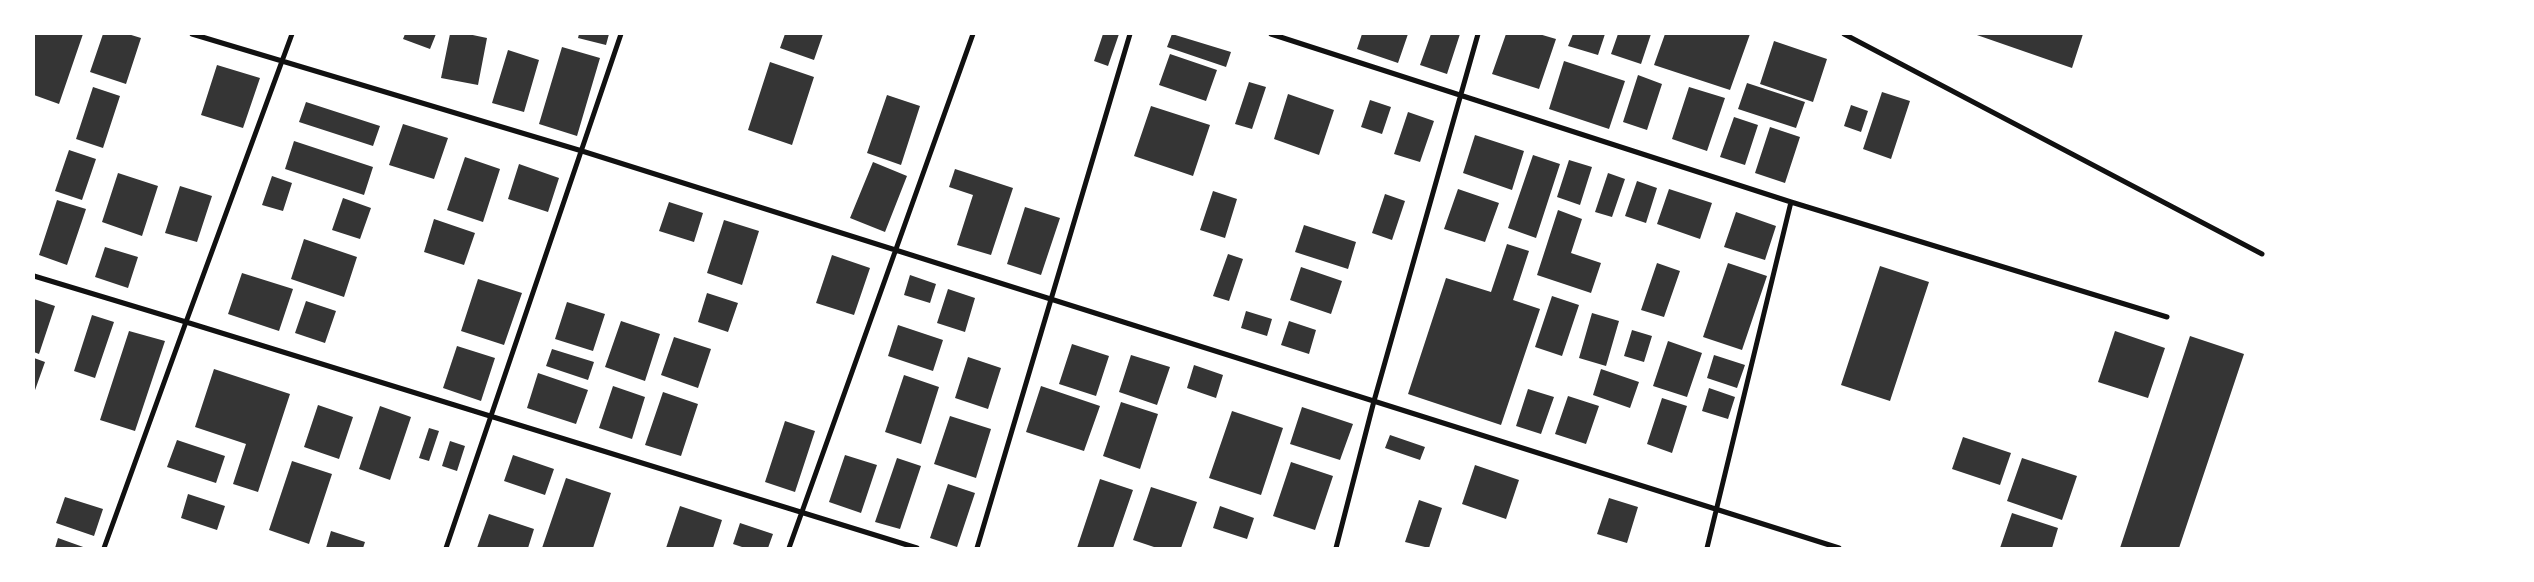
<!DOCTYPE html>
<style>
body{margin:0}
#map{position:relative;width:2534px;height:582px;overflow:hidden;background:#fff;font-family:"Fira Sans Condensed",sans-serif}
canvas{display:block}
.frame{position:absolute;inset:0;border:35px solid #fff;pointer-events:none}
</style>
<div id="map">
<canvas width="2534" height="582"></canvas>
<div class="frame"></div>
</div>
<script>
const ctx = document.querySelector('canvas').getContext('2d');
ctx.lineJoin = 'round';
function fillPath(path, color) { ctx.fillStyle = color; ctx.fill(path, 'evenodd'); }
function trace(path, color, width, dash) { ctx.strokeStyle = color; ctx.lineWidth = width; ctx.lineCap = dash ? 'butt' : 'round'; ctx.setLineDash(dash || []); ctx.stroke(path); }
const building = new Path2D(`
 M34 34H83L59 104 34 95Z
 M103 34H128L141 38 126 84 90 72Z
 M405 34H436L430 49 403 39Z
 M450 34H468L487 38 478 85 441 78Z
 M579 34H609L606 45 578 38Z
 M785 34H823L814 60 780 48Z
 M1103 34H1119L1108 66 1094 61Z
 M1172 34 1231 52 1226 67 1167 47Z
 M1362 34H1408L1398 63 1357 49Z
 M1431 34H1460L1447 74 1420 65Z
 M1506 34H1539L1556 39 1539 89 1492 74Z
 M1573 34H1605L1598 55 1568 46Z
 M1618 34H1651L1641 64 1611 54Z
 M1665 34H1750L1730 90 1654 65Z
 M1974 34H2083L2072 68Z
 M1774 41 1827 59 1813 102 1760 84Z
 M562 47 600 58 577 136 539 124Z
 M508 50 539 60 524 112 492 103Z
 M1170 54 1217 70 1206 101 1159 85Z
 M1564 61 1625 81 1609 129 1549 109Z
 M770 62 814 77 792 145 748 130Z
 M217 65 260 78 243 128 201 115Z
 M1638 75 1662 84 1647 130 1623 122Z
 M1249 82 1266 87 1252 129 1235 124Z
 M1747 83 1805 102 1796 128 1738 109Z
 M93 87 120 96 103 148 76 139Z
 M1689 87 1725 98 1707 151 1672 139Z
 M1882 92 1910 101 1891 159 1863 149Z
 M1288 94 1334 110 1319 155 1274 139Z
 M887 95 920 106 901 165 867 153Z
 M1370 100 1391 107 1382 134 1361 127Z
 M306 102 380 126 373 146 299 122Z
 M1851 105 1868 111 1861 132 1844 126Z
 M1151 106 1210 125 1193 176 1134 156Z
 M1408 112 1434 121 1420 162 1394 154Z
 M1734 117 1758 125 1745 165 1720 157Z
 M403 124 448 138 434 179 389 165Z
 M1770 127 1800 137 1785 183 1755 173Z
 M1475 135 1524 151 1512 190 1463 173Z
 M294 141 373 167 364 195 285 169Z
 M69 150 96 159 82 200 55 191Z
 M1533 155 1560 164 1536 238 1508 228Z
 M465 157 500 169 483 222 447 210Z
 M1569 160 1592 167 1580 205 1557 197Z
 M873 162 907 176 885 232 850 218Z
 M519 164 559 178 548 212 508 199Z
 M955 169 1013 188 991 255 957 245 973 195 949 187Z
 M118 173 158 186 142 236 102 222Z
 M1608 173 1625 179 1612 217 1595 212Z
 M272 176 292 183 283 211 262 205Z
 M1637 181 1657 188 1646 223 1625 216Z
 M180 186 212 196 197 242 165 233Z
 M1458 189 1499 203 1485 242 1444 229Z
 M1669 189 1712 203 1700 239 1657 224Z
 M1213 191 1237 199 1225 238 1200 230Z
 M1385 194 1405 201 1392 240 1372 233Z
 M343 198 371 208 360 239 332 230Z
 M57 200 86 209 67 265 39 255Z
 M669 202 703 213 694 242 659 231Z
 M1025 207 1060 218 1041 275 1007 264Z
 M1558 210 1582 219 1571 253 1601 263 1591 293 1537 275Z
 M1736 212 1776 226 1765 260 1724 247Z
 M434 219 475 233 464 265 424 252Z
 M724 220 759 231 742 285 707 273Z
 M1304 225 1356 242 1348 269 1295 252Z
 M304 239 357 257 344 297 291 279Z
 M1507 244 1529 251 1513 300 1540 309 1501 425 1408 394 1446 278 1491 292Z
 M105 247 138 257 128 288 95 277Z
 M1228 254 1243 259 1229 301 1213 296Z
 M832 255 870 268 854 315 816 303Z
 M1657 263 1680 271 1664 317 1641 310Z
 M1728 263 1767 276 1742 350 1703 337Z
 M1880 266 1929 282 1890 401 1841 385Z
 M1301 267 1342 281 1331 314 1290 300Z
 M242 273 293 289 279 331 228 314Z
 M910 275 936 284 930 303 904 295Z
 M478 279 522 293 504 345 461 331Z
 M948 289 975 298 965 332 937 323Z
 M707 293 738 303 728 332 698 322Z
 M1552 296 1579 305 1562 356 1535 347Z
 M34 299 55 306 39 354 34 352Z
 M306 301 336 311 325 343 295 333Z
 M567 302 605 314 593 351 555 339Z
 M1246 311 1272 319 1267 336 1241 328Z
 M1592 313 1619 321 1606 366 1579 358Z
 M92 315 114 322 95 378 74 371Z
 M621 321 660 334 645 381 605 367Z
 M1289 321 1316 330 1309 354 1281 345Z
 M898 325 943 340 933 371 888 356Z
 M1632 330 1652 336 1644 362 1624 356Z
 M129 331 165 341 135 431 100 420Z
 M2115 331 2165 348 2148 398 2098 382Z
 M2190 336 2244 354 2179 548H2120Z
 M674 337 711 349 698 388 661 375Z
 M1668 341 1702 353 1687 397 1653 386Z
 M1072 344 1109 356 1096 396 1059 384Z
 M457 346 495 358 481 401 443 388Z
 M552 349 594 362 588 380 546 366Z
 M1131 355 1170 367 1157 405 1119 392Z
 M1714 355 1745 365 1737 388 1707 378Z
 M968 357 1001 368 988 409 955 398Z
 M34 358 45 362 34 393Z
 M1194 365 1223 375 1216 398 1187 388Z
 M214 369 290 394 258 492 233 484 246 444 195 427Z
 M1601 369 1639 382 1630 408 1593 395Z
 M538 373 588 390 576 424 527 408Z
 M904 375 939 387 921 444 885 432Z
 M613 386 645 397 632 439 599 428Z
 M1041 386 1100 406 1084 451 1026 432Z
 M1709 388 1735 397 1728 419 1702 411Z
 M1528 389 1554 397 1541 434 1516 426Z
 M663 392 698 404 681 456 645 445Z
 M1568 396 1599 406 1586 444 1555 434Z
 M1662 398 1687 406 1672 453 1647 444Z
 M1121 402 1158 414 1140 469 1103 456Z
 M318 405 353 417 339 459 304 447Z
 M380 406 411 417 390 480 359 469Z
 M1302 407 1353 424 1340 460 1290 444Z
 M1232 411 1283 428 1261 495 1209 478Z
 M950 416 991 429 976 478 934 464Z
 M785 421 815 431 795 492 765 482Z
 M429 428 439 431 429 461 419 458Z
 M1390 435 1425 447 1420 460 1385 448Z
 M1963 437 2011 453 2000 485 1952 469Z
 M177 440 225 456 216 483 167 467Z
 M450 441 465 446 457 471 442 466Z
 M513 455 554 469 545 495 504 481Z
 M845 455 877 465 861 513 829 502Z
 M897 458 921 466 900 529 875 522Z
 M2022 458 2077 476 2062 520 2007 501Z
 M292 461 332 474 309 544 269 530Z
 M1291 462 1333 476 1315 530 1273 516Z
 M1475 465 1519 480 1506 519 1462 504Z
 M566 478 611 493 593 548H542Z
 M1100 479 1133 490 1113 548H1077Z
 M948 484 975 493 957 547 930 538Z
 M1151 487 1197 502 1181 548H1157L1133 540Z
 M188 494 225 506 217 530 181 518Z
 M65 497 103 509 94 536 56 523Z
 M1609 498 1638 507 1627 543 1597 534Z
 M1419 500 1442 508 1429 548 1405 542Z
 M680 506 722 520 713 548H666Z
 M1220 506 1254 518 1247 539 1213 528Z
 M2012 513 2058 528 2052 548H2000Z
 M489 514 534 529 528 548H477Z
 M740 523 773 534 768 548H745L733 544Z
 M331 531 365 542 363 548H326Z
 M58 538 86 548H55Z`);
const minor = new Path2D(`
 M192 34 582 151 1839 548
 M1271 34 1791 202 2167 317
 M1844 34 2262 254
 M34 276 186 322 292 34
 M104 548 186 322 917 548
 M446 548 621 34
 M789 548 973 34
 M977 548 1130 34
 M1336 548 1374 401 1478 34
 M1707 548 1791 202`);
fillPath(building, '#353535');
trace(minor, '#111', 5);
</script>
